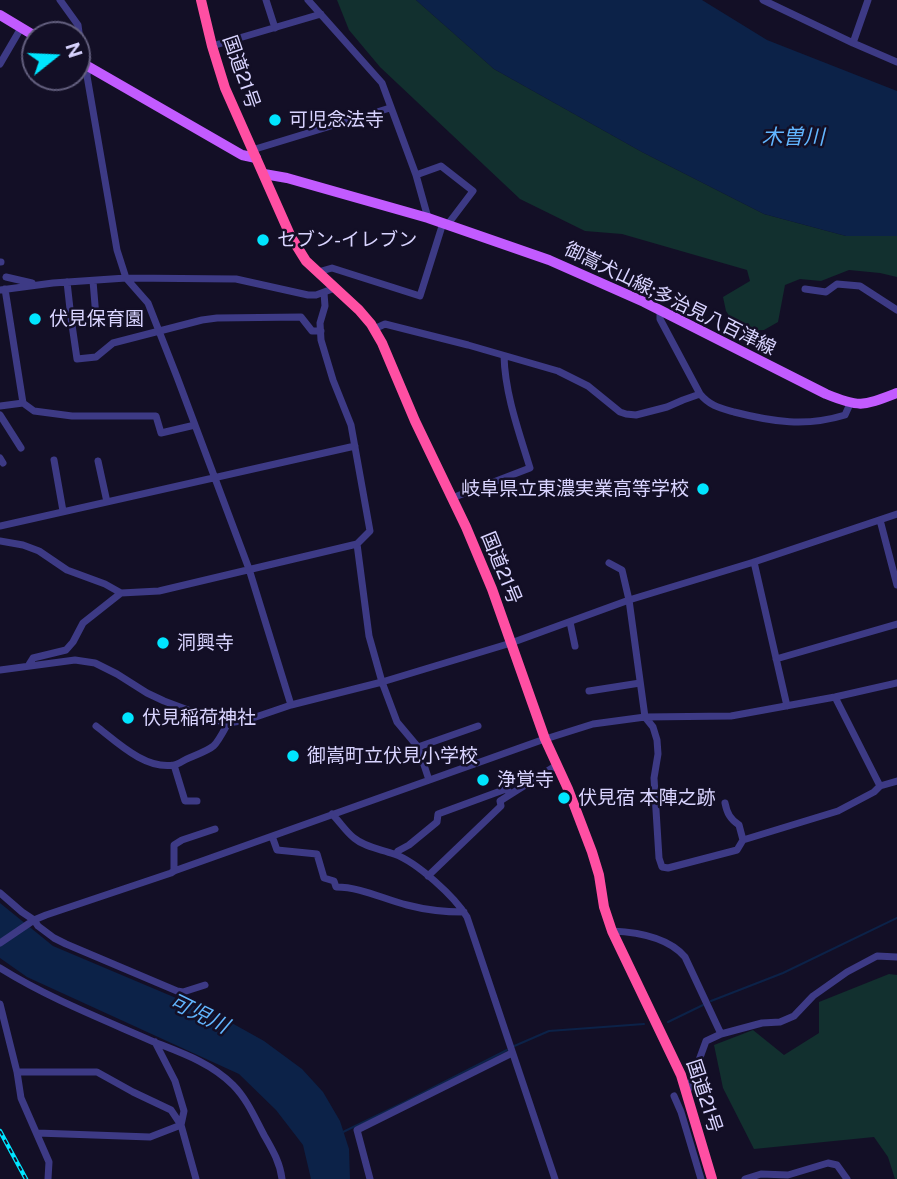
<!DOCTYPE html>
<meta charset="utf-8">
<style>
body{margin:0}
#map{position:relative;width:897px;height:1179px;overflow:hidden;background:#130f26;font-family:"Public Sans",sans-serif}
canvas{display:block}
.north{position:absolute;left:21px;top:21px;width:70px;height:70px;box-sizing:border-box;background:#130f26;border:2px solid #625e7d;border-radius:50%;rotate:72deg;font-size:19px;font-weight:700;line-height:28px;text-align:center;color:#d9d4ff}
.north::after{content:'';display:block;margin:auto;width:24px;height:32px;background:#00e5ff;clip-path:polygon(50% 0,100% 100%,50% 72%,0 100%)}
</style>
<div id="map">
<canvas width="897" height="1179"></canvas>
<div class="north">N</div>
</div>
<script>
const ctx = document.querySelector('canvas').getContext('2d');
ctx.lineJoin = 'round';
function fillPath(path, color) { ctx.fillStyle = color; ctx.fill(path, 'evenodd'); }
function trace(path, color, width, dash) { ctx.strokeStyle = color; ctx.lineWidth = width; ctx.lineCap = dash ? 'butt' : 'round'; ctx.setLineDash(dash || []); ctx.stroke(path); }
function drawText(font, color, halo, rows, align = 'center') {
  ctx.font = font + ' "Public Sans","Noto Sans JP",sans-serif'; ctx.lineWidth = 5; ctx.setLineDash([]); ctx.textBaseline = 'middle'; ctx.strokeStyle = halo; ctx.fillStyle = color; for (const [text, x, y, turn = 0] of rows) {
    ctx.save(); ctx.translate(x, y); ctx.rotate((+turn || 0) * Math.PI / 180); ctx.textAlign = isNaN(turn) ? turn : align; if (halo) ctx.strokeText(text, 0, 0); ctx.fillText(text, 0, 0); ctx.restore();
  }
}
const green = new Path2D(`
 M337 0H416L494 69 642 152 764 214 846 236H897V277L880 273 849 270 821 281 800 279 785 285 778 322 764 330 739 331 726 311 723 297 750 281 747 270 622 234 585 231 520 199 380 67 349 30Z
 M889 974 897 975V1179H895L888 1157 874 1137 754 1149 723 1088 714 1045 753 1030 784 1055 819 1033V1002Z`);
const water = new Path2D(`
 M416 0H702L767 40 897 91V236H846L764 214 642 152 494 69Z
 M0 903 53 946 221 1017 264 1041 302 1069 323 1092 340 1121 349 1149 350 1179H311L303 1145 276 1110 239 1074 27 977 0 958Z`);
const stream = new Path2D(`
 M711 1001 783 973 897 918
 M668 1022 703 1005
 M512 1047 549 1031 644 1024
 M343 1132 405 1102 507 1050`);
const minor = new Path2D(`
 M60 0 78 25 82 54 80 62
 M266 0 275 28
 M308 0 382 83 416 175 428 218
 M763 0 853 43 897 62
 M853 43 868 0
 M212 46 321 14
 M0 64 21 28
 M88 67 87 76 117 250 126 278 148 303 177 377 249 569 291 705
 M252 150 390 108
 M416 175 441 166 473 191 448 224
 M0 262H1
 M318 272 332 268 420 296 443 223
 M6 277 32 283
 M67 282 71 318 96 317 93 281
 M5 289 23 403
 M805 289 826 292 837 284 860 286 897 310
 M0 290 53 283 126 278 236 279 308 295H316L335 288
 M660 311V319L700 394
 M71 318 77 359 96 357 113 343 202 320 217 318 301 317 312 331H321
 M374 329 385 324 468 345 558 371 588 386 620 412 626 414 636 415 667 407 683 400 700 394C710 406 720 408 734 412 773 422 806 427 845 415L850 404
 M0 406 23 403 34 411 72 416H156L161 433 195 425
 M0 415 21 448
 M0 458 3 463
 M54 460 63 511
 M98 461 107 502
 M452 498 530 468C519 432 505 394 504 356
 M880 520 897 585
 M0 526 355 446
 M0 541 23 545 39 551 67 570 105 584 121 593 159 591 357 544 370 531 351 425 333 380 321 340 320 323 325 306 324 293
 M357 544 369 636 382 682 397 722 418 747 429 780
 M754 562 787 706
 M609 563 622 570 629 600 645 717 653 727 657 740 658 754 654 778 659 858 662 867 668 868 737 850 743 840 838 811 874 792 880 786 897 781
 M570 622 575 646
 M776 659 897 624
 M28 666 33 658 66 650 73 642 83 623 121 593
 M0 670 75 660 95 663 117 674 147 693 164 701 212 719 228 723 247 720 291 705 382 682 511 643 629 600 754 562 897 514
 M589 691 640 683
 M835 697 880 786
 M96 726C117 742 145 770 174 765 179 764 184 760 189 758 216 747 214 749 228 723
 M418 747 478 726
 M174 765 185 801H197
 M725 803C727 813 730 819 739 825L743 840
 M332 814C340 822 346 832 354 838 366 848 381 849 394 854 417 862 455 897 467 917L555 1179
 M272 836 277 850 317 854 324 878 334 881 336 887C361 887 383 899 407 905 426 910 445 912 464 912
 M396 854 398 851 409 845 437 822 438 814 506 789 510 793
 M174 871V845L182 840 215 829
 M428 876 501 806 500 801 557 765
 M0 893 22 912 34 920 38 926 54 938 66 944 177 991 183 992 205 985
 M612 931C636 932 668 937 685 957L721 1034
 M0 943 34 920 46 915 171 873 174 871 539 741 593 724 645 717 731 716 835 697 897 683
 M0 968C48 998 102 1019 154 1042 182 1053 211 1063 233 1085 247 1099 255 1118 264 1135 272 1149 280 1162 282 1179
 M0 1004 17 1072 21 1098 49 1162 48 1179
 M17 1072H97L133 1092 171 1110 181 1125 196 1179
 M687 1093 706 1041 721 1034 762 1023 780 1022 794 1016 813 996 847 972 877 956 897 957
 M674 1096 681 1112 701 1179
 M37 1133 150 1137 181 1125 184 1111 175 1081 155 1042
 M370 1179 357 1130 512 1053
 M745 1179 761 1174 788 1175 828 1163 837 1165 847 1179`);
const major = new Path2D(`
 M0 15 35 36
 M77 60 242 155 256 158
 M264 174 287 178 428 218 549 260 644 302 826 394C860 408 863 406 897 393`);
const highway = new Path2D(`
 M201 0 212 46 225 88 291 237 306 261 359 310 371 324 382 343 415 421 466 527 492 589 545 739 568 789 592 852 599 875 604 907 612 931 681 1075 712 1179`);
const rail = new Path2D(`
 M0 1131 26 1179`);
const markers = [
 [275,120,7,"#00e5ff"],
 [263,240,7,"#00e5ff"],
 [35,319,7,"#00e5ff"],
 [703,489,7,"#00e5ff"],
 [163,643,7,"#00e5ff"],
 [128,718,7,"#00e5ff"],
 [293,756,7,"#00e5ff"],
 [483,780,7,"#00e5ff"],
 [564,798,7,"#00e5ff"]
];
const streetNames = [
 ["国道21号",241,72,71],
 ["御嵩犬山線;多治見八百津線",670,299,26],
 ["国道21号",501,568,68],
 ["国道21号",704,1096,72]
];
const poiNames = [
 ["可児念法寺",289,120],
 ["セブン-イレブン",277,240],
 ["伏見保育園",49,319],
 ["岐阜県立東濃実業高等学校",689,489,"right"],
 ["洞興寺",177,643],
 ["伏見稲荷神社",142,718],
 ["御嵩町立伏見小学校",307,756],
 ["浄覚寺",497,780],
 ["伏見宿 本陣之跡",578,798]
];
const waterNames = [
 ["木曽川",793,138],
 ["可児川",199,1014,26]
];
fillPath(green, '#12302f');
fillPath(water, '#0c2248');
trace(stream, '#0c2248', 2);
trace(minor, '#3d3a85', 7);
trace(major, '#c25bff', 10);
trace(highway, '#ff4fa3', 10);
trace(rail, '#00e5ff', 4.5);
trace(rail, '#130f26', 2, [5]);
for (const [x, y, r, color] of markers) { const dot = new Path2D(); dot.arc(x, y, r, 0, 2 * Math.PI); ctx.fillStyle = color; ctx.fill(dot); trace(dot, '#130f26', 2.5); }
drawText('19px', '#d9d4ff', '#130f26', streetNames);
drawText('19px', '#d9d4ff', '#130f26', poiNames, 'left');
drawText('italic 21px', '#62b6ff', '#130f26', waterNames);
</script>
